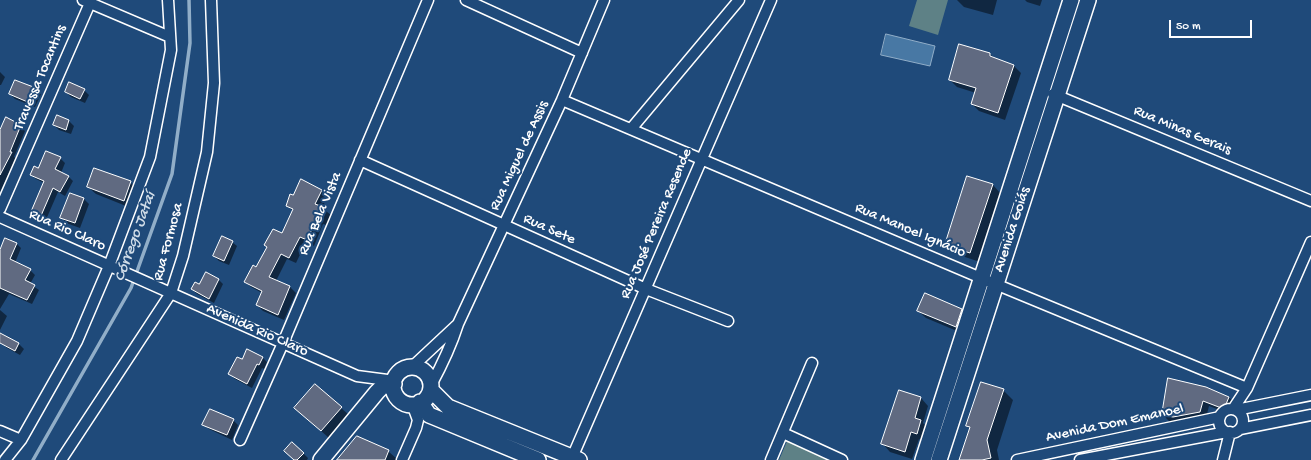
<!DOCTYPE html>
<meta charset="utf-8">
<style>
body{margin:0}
#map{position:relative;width:1311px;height:460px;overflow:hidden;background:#1f4a7a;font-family:"Gochi Hand",sans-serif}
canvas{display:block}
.scale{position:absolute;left:1169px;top:20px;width:83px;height:18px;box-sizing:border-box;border:2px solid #fff;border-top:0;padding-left:5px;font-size:12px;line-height:14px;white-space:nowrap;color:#fff;-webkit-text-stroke:3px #1f4a7a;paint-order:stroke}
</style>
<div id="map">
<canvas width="1311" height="460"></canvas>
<div class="scale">50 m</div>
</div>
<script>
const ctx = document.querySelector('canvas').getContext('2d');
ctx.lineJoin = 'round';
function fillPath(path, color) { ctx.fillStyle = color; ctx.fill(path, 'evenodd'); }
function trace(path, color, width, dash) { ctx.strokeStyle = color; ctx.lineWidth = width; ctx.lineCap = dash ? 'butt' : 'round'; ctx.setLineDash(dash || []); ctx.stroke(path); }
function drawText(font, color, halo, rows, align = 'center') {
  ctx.font = font + ' "Gochi Hand",sans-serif'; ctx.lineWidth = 4; ctx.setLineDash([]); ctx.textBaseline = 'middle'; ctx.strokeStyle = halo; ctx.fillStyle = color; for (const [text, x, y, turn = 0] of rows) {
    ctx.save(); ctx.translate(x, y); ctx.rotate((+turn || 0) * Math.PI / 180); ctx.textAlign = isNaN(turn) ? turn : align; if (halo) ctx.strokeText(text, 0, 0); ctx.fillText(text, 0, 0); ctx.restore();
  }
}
const green = new Path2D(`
 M917 0H948L938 35 909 26Z
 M788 439 839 460H779Z`);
const water = new Path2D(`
 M886 34 935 46 930 66 881 55Z`);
const shadow = new Path2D(`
 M957 0H997L993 15 964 7Z
 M1025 0H1042L1040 6 1027 2Z
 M990 54 995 59 1014 66 1021 73 1005 120 979 111 972 104 976 93 957 87 950 80Z
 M0 72 5 77 1 85H0Z
 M16 81 36 89 41 94 35 107 15 99 10 94Z
 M84 90 89 95 85 103 71 97 66 92Z
 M69 121 74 126 71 134 59 130 54 125Z
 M20 126 25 131 14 157 16 158 0 192V132Z
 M60 158 65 163 61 173 68 176 73 181 65 196 58 192 45 222 36 219 31 214 44 183 36 179 31 175Z
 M302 181 322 190 328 196 322 208 331 215 327 225 323 224 314 246 306 242 296 263 287 259 276 281 290 287 296 293 284 320 263 311 257 305 262 293 251 287 245 281 282 235 293 211 287 205 294 196Z
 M130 182 138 190 131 208 96 194 88 187Z
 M993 185 1002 195 980 262 956 254 946 244Z
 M71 194 84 199 89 204 80 228 66 223 62 218Z
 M232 242 237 246 229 265 219 261 214 256Z
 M16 243 21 248 15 263 30 270 35 275 30 284 39 290 32 304 9 294 0 309V252Z
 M218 279 223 284 214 303 197 294 192 289Z
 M962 309 969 317 964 334 926 318 918 311Z
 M0 310 7 316 0 330Z
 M6 337 19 344 24 349 20 355 7 348 2 343Z
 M262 357 267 362 264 369 262 368 252 388 235 379 230 374 243 361Z
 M315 385 349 415 329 438 295 408Z
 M1206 388 1229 397 1235 404 1230 414 1209 406 1206 418 1179 423 1169 421 1163 415Z
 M1003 390 1013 400 997 450 999 460H960L971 429 967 426Z
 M900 391 921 398 928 406 923 423 928 428 924 441 919 439 912 459 890 452 883 444Z
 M233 420 238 425 232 440 209 429 204 424Z
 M388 451 398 460H338Z
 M303 453 308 458 307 460H295Z`);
const stream = new Path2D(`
 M33 460 131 288 172 174 190 43 189 0`);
const building = new Path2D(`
 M959 44 990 53V56L1014 65 998 113 971 104 976 88 949 80Z
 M15 80 36 88 30 103 9 94Z
 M69 82 85 89 80 99 65 92Z
 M57 115 69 120 66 130 53 125Z
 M6 117 21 125 10 152H12L0 175V130Z
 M46 151 61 157 55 169 69 176 60 192 53 188 40 218 30 214 44 181 30 175 34 166 38 168Z
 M94 168 131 181 124 201 87 187Z
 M967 176 993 184 970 253 945 245Z
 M301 179 322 190 315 204 326 208 320 220 317 218 307 240 300 237 289 258 281 254 269 277 290 286 278 315 256 305 262 291 244 282 253 265 256 267 267 247 264 245 273 229 282 233 293 209 286 206 290 194 293 195Z
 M70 193 84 198 75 223 60 218Z
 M222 236 233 241 224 261 213 256Z
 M5 238 17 243 10 259 31 269 25 280 35 285 27 300 0 288V250Z
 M206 272 219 279 209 299 191 289 195 282 199 284Z
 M925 293 962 309 956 327 917 311Z
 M0 333 19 343 15 351 0 343Z
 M247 349 263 357 259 365 257 364 247 384 228 374 237 357 242 359Z
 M1168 378 1206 387 1229 397 1224 409 1203 401 1200 412 1173 417 1162 415Z
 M981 382 1004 389 987 440 991 458 982 460H959L970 427 966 426Z
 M315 384 342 407 321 431 294 408Z
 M899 390 921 397 915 418 921 420 917 434 911 432 905 452 881 444Z
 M210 409 234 419 227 435 202 425Z
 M357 436 389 450 385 460H337Z
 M292 442 304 453 297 460H294L284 451Z`);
const minor = new Path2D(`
 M83 0 170 37
 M466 0 582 53
 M1053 94 1311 201
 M562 100 988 281 1247 388
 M631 129 739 0
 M360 160 646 289 728 321
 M0 209 90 3
 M0 217 357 376 395 381
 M412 367 457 325
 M431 385C442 365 451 346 458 324L562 100 604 0
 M1233 409 1247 388 1311 242
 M1219 421a12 12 0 1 1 24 0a12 12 0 1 1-24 0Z
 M1236 410 1311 395
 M1240 429 1311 415
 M0 431 21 440
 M783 433 842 460
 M240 440 283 343 428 0
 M5 460 21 440 77 341 109 266 150 157 171 50 168 0
 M61 460 171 293 183 256 207 152 214 83 211 0
 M402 460 416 428 418 420 412 404
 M571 460 771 0
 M771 460 812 363
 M1017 460 1220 417
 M1080 460 1227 432
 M1223 460 1230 432`);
const secondary = new Path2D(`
 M393 386a19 19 0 1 1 38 0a19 19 0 1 1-38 0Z
 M431 390 448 407 579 460
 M420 402 429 415 434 417 538 460
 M321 460 377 392 382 387 394 384
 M923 460 1071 0
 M939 460 1088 0`);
const streetNames = [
 ["Travessa Tocantins",41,78,-67],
 ["Rua Minas Gerais",1182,131,23],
 ["Rua Miguel de Assis",520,156,-65],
 ["Rua Bela Vista",321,214,-67],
 ["Rua José Pereira Resende",657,224,-67],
 ["Rua Sete",549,230,24],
 ["Avenida Goiás",1013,230,-72],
 ["Rua Rio Claro",67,231,24],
 ["Rua Manoel Ignácio",910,231,23],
 ["Rua Formosa",169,242,-75],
 ["Avenida Rio Claro",257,331,24],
 ["Avenida Dom Emanoel",1115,424,-12]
];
const waterNames = [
 ["Córrego Jataí",136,237,-70]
];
fillPath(green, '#5e8186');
fillPath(water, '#4878a4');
trace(water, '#91aec8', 1);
fillPath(shadow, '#0007');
trace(stream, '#91aec8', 3.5);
fillPath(building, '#606a81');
trace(building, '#fff', 1);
trace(minor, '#fff', 13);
trace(secondary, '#fff', 18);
trace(minor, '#1f4a7a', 10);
trace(secondary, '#1f4a7a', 15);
drawText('15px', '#fff', '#1f4a7a', streetNames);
drawText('italic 16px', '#d1dde8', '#1f4a7a', waterNames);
</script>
